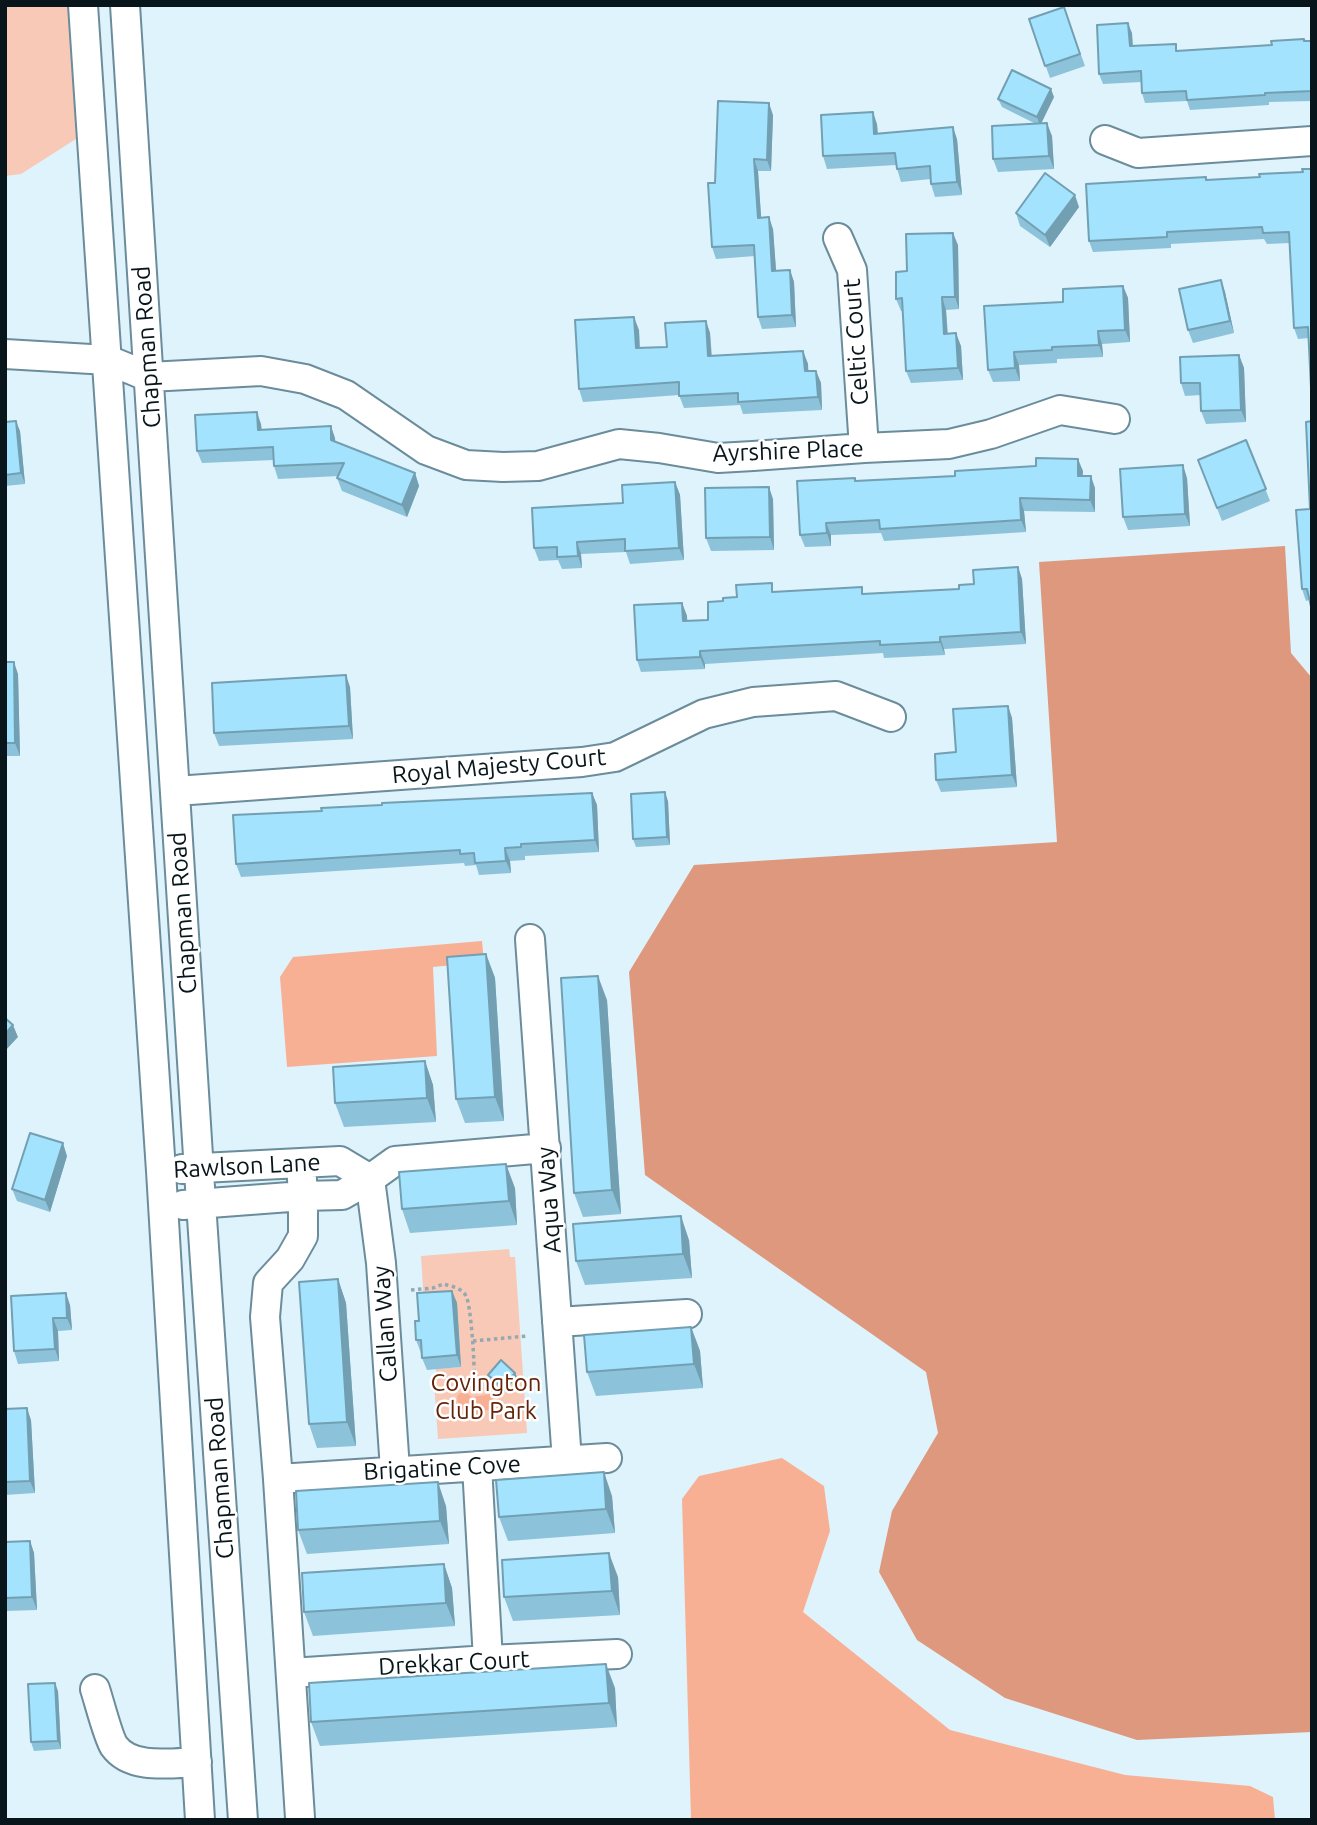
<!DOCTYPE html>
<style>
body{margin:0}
#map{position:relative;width:1317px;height:1825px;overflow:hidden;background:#def3fc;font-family:Ubuntu,sans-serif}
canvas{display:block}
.frame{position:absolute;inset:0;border:7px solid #08151a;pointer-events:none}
</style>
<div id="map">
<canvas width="1317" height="1825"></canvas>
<div class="frame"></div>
</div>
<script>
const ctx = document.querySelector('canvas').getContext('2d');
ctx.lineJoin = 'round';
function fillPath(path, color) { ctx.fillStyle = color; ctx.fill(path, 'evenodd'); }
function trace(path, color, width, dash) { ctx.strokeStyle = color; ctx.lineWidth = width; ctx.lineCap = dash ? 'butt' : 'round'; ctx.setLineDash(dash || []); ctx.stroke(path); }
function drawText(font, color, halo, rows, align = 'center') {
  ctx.font = font + ' Ubuntu,sans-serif'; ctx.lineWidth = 5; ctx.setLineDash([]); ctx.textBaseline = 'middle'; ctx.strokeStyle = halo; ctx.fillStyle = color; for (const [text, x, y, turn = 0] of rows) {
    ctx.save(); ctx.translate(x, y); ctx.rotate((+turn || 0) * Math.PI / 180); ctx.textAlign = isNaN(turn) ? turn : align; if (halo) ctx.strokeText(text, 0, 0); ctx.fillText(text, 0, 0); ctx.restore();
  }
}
const green = new Path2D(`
 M5 5H71L79 137 21 174 5 176Z
 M509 1249 510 1257H515L527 1433 438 1439 434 1382H437L436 1369 461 1367 424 1305 421 1256Z`);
const forest = new Path2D(`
 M1285 546 1291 653 1312 678V1732L1137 1740 1005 1698 917 1640 879 1572 892 1511 938 1433 926 1372 645 1175 629 972 694 865 1057 842 1039 562Z`);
const water = new Path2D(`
 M482 941 484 962 433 967 437 1056 287 1067 280 977 293 957Z
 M460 1393H467L472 1397 491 1394 493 1397 494 1405 490 1410 479 1411 477 1415H469L458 1405 457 1396Z
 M782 1458 824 1486 830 1531 803 1612 950 1730 1125 1775 1250 1786 1273 1797 1275 1820H691L682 1499 699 1476Z`);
const path = new Path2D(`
 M411 1290 433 1288 443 1284C451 1286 462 1288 466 1296 471 1304 475 1368 474 1378
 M473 1341 527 1336`);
const minor = new Path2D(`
 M83 5 161 1171 200 1820
 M125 5 201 1203 243 1820
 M1105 140 1138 153 1312 141
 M838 238 852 270 864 448
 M5 354 108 360 149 377 261 371 305 379 346 395 426 450 466 465 503 467 538 466 619 444 659 448 718 458 753 456 864 448 949 444 991 434 1060 410 1115 419
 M176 791 582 762 615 757 704 714 753 702 836 696 891 717
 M530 939 567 1461
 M182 1169 340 1161 370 1179
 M370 1179 381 1263 395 1470
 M183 1205 303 1196 342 1195 370 1179 395 1161 546 1148
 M557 1322 687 1314
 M477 1466 488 1660
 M278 1479 607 1458
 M291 1673 488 1660 617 1654
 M95 1689C99 1701 108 1737 114 1746 131 1770 171 1763 197 1762
 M300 1818 278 1479 265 1317 268 1283 290 1259 303 1236V1196L301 1163`);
const wall = new Path2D(`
 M1064 7 1085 66 1050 78 1029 19Z
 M1132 33 1133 46 1178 51 1272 45 1312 41V101L1269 102V105L1190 110 1187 101 1145 103 1142 93 1141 82 1103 84 1099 74Z
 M1054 97 1041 123 1052 136 1054 169 998 172 993 159 1036 124 1002 107 998 99Z
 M773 115 771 171H758L761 218 773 229 776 271 790 270 794 282 796 327 762 329 758 317 755 256 716 259 712 247 715 183Z
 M877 124 878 133 957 139 962 195 935 197 931 184V179L901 182 896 165 827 169 823 156Z
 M1312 169V410L1309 338 1298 339 1294 328 1290 243 1267 244 1264 239 1171 244V248L1093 252 1089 241 1206 177 1207 180 1260 177 1303 172Z
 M1079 207 1050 247 1020 226 1016 213Z
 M958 245 959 309 946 310 948 334 961 346 963 380 911 383 906 371 903 311H901L896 299 907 271Z
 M1221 280 1225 292 1234 333 1193 343 1188 330Z
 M1123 286 1128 298 1130 342 1102 344 1103 357 1057 359V363L1019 365 1020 381 993 382 988 370 1063 302Z
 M706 321 710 333 712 356 803 351 808 364V371H816L821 383 822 410 743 414 740 405 684 408 679 395 583 402 579 389 639 330 640 348 667 347Z
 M1239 355 1244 368 1246 422 1206 424 1201 411V395L1185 396 1181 383Z
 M5 422 20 431 25 484 5 486Z
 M261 424 262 430 331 426 335 442 415 473 419 486 407 517 342 491 337 478 339 476 278 479 274 466V460L202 463 197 451Z
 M1246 440 1270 501 1222 521 1198 460Z
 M1083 471 1082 476 1095 488V512L1024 511 1026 532 884 541 881 533 831 535V546L805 547 800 535 855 478 856 481Z
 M1187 478 1190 526 1128 530 1123 517Z
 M675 482 680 495 684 560 630 564 626 552 581 554 582 568 562 569 558 560 539 561 534 548 623 503Z
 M773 499 774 550 711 551 706 538Z
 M1310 509 1309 600 1306 601 1302 589Z
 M1018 567 1022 579 1026 644 944 649 945 655 884 658 883 653 705 664V669L641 672 637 660 682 603 687 616V620H708L723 601 737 597 775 592 864 594 959 589Z
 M5 662 18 674 20 756H5Z
 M350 687 353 739 219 746 214 733Z
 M1008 706 1012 718 1017 787 941 792 936 780 956 752Z
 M592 793 597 805 599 852 525 856V860L510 861 511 873 479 875 476 865 465 866 464 863 241 877 236 864Z
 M668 801 670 845 636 847 633 839Z
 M486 954 495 978 504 1121 465 1123 456 1099Z
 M607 1000 621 1214 583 1217 574 1193Z
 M425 1061 433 1085 436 1122 344 1127 335 1103Z
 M67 1156 50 1212 17 1201 12 1189Z
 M515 1188 517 1225 410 1233 402 1209Z
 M689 1240 692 1278 585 1285 576 1261Z
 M338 1279 346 1303 356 1446 317 1448 309 1424Z
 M452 1291 457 1303 461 1367 427 1370 422 1358V1353H421L416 1340 419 1321Z
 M70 1305 72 1330 58 1331 59 1361 18 1364 14 1351Z
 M691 1327 700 1351 703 1388 596 1396 587 1372Z
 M515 1373 517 1377 504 1392 490 1379 488 1375Z
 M5 1409 31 1420 35 1493 5 1495Z
 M612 1496 615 1533 508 1541 499 1517Z
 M446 1506 449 1544 307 1554 298 1530Z
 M30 1541 34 1553 37 1610 5 1611V1542Z
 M444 1564 452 1588 455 1626 313 1636 304 1612Z
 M618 1577 620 1615 513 1621 504 1597Z
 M615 1688 617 1727 320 1746 311 1722Z
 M58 1691 61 1749 34 1751 31 1742Z`);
const shadedWall = new Path2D(`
 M1128 23 1132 33 1133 56 1130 46Z
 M1051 89 1054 97 1040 126 1037 117Z
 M769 103 773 115 771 171 767 160Z
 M873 112 877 124 878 146 874 134Z
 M1047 123 1052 136 1054 169 1049 156Z
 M953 127 957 139 962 195 957 182Z
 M754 159 758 171 762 230 758 218Z
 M1075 195 1079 207 1050 247 1045 235Z
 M769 217 773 229 777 283 772 271Z
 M953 233 958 245 959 309 955 297Z
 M790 270 794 282 796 327 792 315Z
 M1221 280 1225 292 1234 333 1230 321Z
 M1123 286 1128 298 1130 342 1125 330Z
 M942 297 946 310 948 346 944 334Z
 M634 317 639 330 640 361 636 348Z
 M706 321 710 333 712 369 708 356Z
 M1098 331 1102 344 1103 357 1099 345Z
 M956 333 961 346 963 380 958 368Z
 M803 351 808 364 809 384 805 371Z
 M1014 352 1019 365 1020 381 1015 368Z
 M1239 355 1244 368 1246 422 1241 410Z
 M816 371 821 383 822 410 818 397Z
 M257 412 261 424 262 442 258 430Z
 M16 421 20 431 25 484 21 473Z
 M331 426 335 438 336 453 331 440Z
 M1078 459 1083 471 1082 488 1078 476Z
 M1183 465 1187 478 1190 526 1185 514Z
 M415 473 419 486 407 517 402 505Z
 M1091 476 1095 488V512L1090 500Z
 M675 482 680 495 684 560 679 548Z
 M769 487 773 499 774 550 770 537Z
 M1020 498 1024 511 1026 532 1021 520Z
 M826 523 831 535V546L827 533Z
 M577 542 581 554 582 568 578 556Z
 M1018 567 1022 579 1026 644 1021 632Z
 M682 603 687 616 688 633 683 621Z
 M940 637 944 649 945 655 940 642Z
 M700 651 705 664V669L700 657Z
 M14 662 18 674 20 756 15 743Z
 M346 675 350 687 353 739 349 726Z
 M1008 706 1012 718 1017 787 1012 775Z
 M665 792 668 801 670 845 667 837Z
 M592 793 597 805 599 852 595 840Z
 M505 848 510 861 511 873 506 861Z
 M486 954 495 978 504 1121 495 1097Z
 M598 976 607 1000 621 1214 612 1190Z
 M13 1025 18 1037 5 1051V1034Z
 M425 1061 433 1085 436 1122 427 1098Z
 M63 1143 67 1156 50 1212 45 1200Z
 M506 1164 515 1188 517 1225 509 1201Z
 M681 1216 689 1240 692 1278 683 1254Z
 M338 1279 346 1303 356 1446 347 1422Z
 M452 1291 457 1303 461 1367 457 1355Z
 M66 1293 70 1305 72 1330 67 1318Z
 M53 1318 58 1331 59 1361 55 1349Z
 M691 1327 700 1351 703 1388 694 1364Z
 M515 1373 517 1377 504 1392 503 1387Z
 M27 1408 31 1420 35 1493 30 1481Z
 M604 1472 612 1496 615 1533 606 1509Z
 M438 1482 446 1506 449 1544 440 1521Z
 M30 1541 34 1553 37 1610 32 1597Z
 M609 1553 618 1577 620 1615 612 1591Z
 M444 1564 452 1588 455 1626 446 1603Z
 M606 1664 615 1688 617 1727 609 1703Z
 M55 1683 58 1691 61 1749 58 1741Z`);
const building = new Path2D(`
 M1064 7 1080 54 1045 66 1029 19Z
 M1128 23 1130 46 1176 44V51L1272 45 1271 41 1304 39V41H1312V91L1265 93V95L1187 100 1186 91 1142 93 1141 71 1099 74 1097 25Z
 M1012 70 1051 89 1037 117 998 99Z
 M718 101 769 103 767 160 754 159 758 218 769 217 772 271 790 270 792 315 758 317 754 245 712 247 708 183H715Z
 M873 112 874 134 953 127 957 182 931 184 930 166 897 169 895 153 823 156 821 115Z
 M1047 123 1049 156 993 159 992 126Z
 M1302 169H1312V408L1308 327 1294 328 1289 232 1263 233 1262 227 1167 232V237L1089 241 1086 184 1206 177V180L1260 177 1259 174 1303 172Z
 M1045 173 1075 195 1045 235 1016 213Z
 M953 233 955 297H942L944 334 956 333 958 368 906 371 902 298 896 299V272L907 271 906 234Z
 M1221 280 1230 321 1188 330 1179 289Z
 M1123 286 1125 330 1098 331 1099 345 1052 347V350L1014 352 1015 368 988 370 984 306 1063 302V289Z
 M634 317 636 348 667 347 665 323 706 321 708 356 803 351 805 371H816L818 397 738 402V393L679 396V382L579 389 575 320Z
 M1239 355 1241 410 1201 411 1200 383H1181L1180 357Z
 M257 412 258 430 331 426V440L415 473 402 505 337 478 344 463 274 466 273 447 197 451 195 415Z
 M16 421 21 473 5 475V422Z
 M1312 421V611L1307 589H1302L1296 510 1310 509 1306 422Z
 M1246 440 1266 489 1217 508 1198 460Z
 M1036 458 1078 459V476H1091L1090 500 1020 498 1021 520 880 529 879 520 826 523 827 533 800 535 797 481 855 478V481L955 476V471L1036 466Z
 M1183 465 1185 514 1123 517 1120 469Z
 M675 482 679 548 625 551V539L577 542 578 556 557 557V547L534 548 532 508 623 503 622 485Z
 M769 487 770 537 706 538 705 488Z
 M1018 567 1021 632 940 637V642L880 645V641L700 651V657L637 660 634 605 682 603 683 621 708 620V602L723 601V598L737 597 736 585 772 583V592L862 587V594L959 589V585L974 584 973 570Z
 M5 662H14L15 743H5Z
 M346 675 349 726 214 733 212 683Z
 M1008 706 1012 775 936 780 935 754 956 752 953 709Z
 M665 792 667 837 633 839 631 794Z
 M592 793 595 840 521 844V847L505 848 506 861 475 863 474 853 460 854V850L236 864 233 815 322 811 321 808 382 805V803Z
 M486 954 495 1097 456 1099 447 957Z
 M598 976 612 1190 574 1193 561 978Z
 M5 1018 13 1025 5 1034Z
 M425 1061 427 1098 335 1103 333 1067Z
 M30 1133 63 1143 45 1200 12 1189Z
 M506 1164 509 1201 402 1209 399 1172Z
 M681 1216 683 1254 576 1261 573 1224Z
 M338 1279 347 1422 309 1424 299 1282Z
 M452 1291 457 1355 422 1358 421 1340H416L415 1321H419L417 1293Z
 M66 1293 67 1318H53L55 1349 14 1351 11 1296Z
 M691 1327 694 1364 587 1372 584 1335Z
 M501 1360 515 1373 503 1387 488 1375Z
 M27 1408 30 1481 5 1482V1409Z
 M604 1472 606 1509 499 1517 496 1480Z
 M438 1482 440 1521 298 1530 296 1491Z
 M30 1541 32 1597 5 1598V1542Z
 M609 1553 612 1591 504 1597 502 1560Z
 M444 1564 446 1603 304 1612 302 1573Z
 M606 1664 609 1703 311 1722 309 1683Z
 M55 1683 58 1741 31 1742 28 1684Z`);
const streetNames = [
 ["Celtic Court",856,342,-94],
 ["Chapman Road",147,347,-94],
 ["Ayrshire Place",788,451,-2],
 ["Royal Majesty Court",499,766,-5],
 ["Chapman Road",183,913,-94],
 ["Rawlson Lane",247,1166,-3],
 ["Aqua Way",549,1200,-94],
 ["Callan Way",385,1324,-94],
 ["Brigatine Cove",442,1468,-3],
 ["Chapman Road",220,1478,-94],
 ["Drekkar Court",454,1663,-3]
];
const parkNames = [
 ["Covington",486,1383],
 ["Club Park",486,1411]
];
fillPath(green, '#f8c9b7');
fillPath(forest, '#de987d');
fillPath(water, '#f8b095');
trace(minor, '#6b8c9a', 32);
trace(path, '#96a8b0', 3.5, [3.5, 3.5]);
trace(minor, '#fff', 28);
fillPath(wall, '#8cc3da');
fillPath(shadedWall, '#729fb2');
fillPath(building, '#a3e3fe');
trace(building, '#729fb2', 2);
drawText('24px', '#08151a', '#fff', streetNames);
drawText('24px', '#632408', '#fff', parkNames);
</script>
